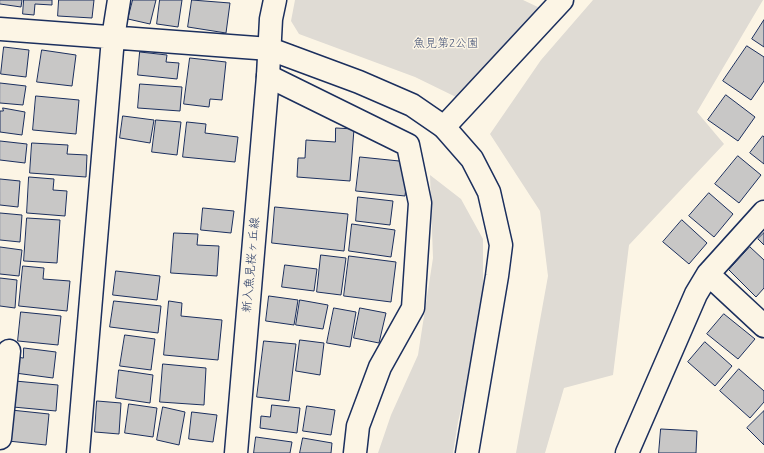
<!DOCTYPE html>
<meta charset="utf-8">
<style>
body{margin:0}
canvas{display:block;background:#fcf5e5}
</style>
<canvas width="764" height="453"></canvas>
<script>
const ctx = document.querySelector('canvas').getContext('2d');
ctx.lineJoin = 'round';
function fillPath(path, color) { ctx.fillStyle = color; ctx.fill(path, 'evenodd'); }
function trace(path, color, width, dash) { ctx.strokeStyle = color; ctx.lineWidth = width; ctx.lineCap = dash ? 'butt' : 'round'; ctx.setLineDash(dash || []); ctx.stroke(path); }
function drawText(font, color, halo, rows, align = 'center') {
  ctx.font = font + ' Mynerve,"Klee One",sans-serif'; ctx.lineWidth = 3; ctx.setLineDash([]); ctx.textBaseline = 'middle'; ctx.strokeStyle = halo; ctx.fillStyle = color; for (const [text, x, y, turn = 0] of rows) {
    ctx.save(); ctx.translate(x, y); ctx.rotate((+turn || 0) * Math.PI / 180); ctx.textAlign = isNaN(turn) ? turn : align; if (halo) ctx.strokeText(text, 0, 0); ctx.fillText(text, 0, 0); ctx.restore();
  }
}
const green = new Path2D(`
 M295 0H523L540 8 456 97 415 77 299 34 291 21Z
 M593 0H763L697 112 724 144 629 245 613 375 564 388 545 453H516L548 276 540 211 490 134 541 60Z
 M430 175 461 199 483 239V314L458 422 453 453H378L391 415 418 355 433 258Z`);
const building = new Path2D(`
 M0 0H22L21 7 0 4Z
 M24 0H52V5L35 4 34 15 23 14Z
 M59 0H94L92 18 58 16Z
 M133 0H156L150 24 128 19Z
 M160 0H182L178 27 157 24Z
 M192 0 230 3 226 33 188 27Z
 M764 20V47L752 39Z
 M747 46 764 57V81L751 100 723 81Z
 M4 47 29 50 26 77 1 74Z
 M42 50 76 55 72 86 37 82Z
 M140 52 167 55 166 62 179 63 177 79 138 75Z
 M190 58 226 62 222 100 210 99 209 107 184 104Z
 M0 83 26 86 23 105 0 103Z
 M140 84 182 87 180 111 138 108Z
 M726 95 755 117 738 141 708 120Z
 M36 96 79 100 76 134 33 130Z
 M3 108 25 112 22 135 0 132V111H3Z
 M123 116 154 120 150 143 120 138Z
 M156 120 181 122 177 155 152 152Z
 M187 122 206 124 205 133 238 137 235 162 183 157Z
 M336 128 354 129 350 181 297 177 298 158H305L306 140 335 142Z
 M763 136 764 137V164L750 153Z
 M0 141 27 144 25 163 0 160Z
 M32 143 68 145 67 154 87 155 86 177 30 173Z
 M738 156 761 175 739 203 715 184Z
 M360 157 409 162 405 196 356 191Z
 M29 177 54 179 53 190 67 191 65 216 27 213Z
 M0 179 20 181 18 207 0 205Z
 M709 193 733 214 714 237 689 216Z
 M358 197 393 201 390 225 356 221Z
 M275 207 348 214 344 251 272 243Z
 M203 208 234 211 231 233 201 230Z
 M0 213 22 215 20 242 0 240Z
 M27 218 60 220 57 263 24 261Z
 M682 220 707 243 689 264 663 242Z
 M352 224 395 230 391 257 349 251Z
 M174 233 198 234 197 245 219 246 217 276 171 273Z
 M764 233V245L758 239Z
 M0 247 22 250 19 276 0 274Z
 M750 247 764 260V288L756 297 729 270Z
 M321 255 346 258 341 295 317 292Z
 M349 256 396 262 391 302 344 296Z
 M285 265 317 269 314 291 282 287Z
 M23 266 44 268 43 279 70 281 67 311 19 306Z
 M116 271 160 276 157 300 113 295Z
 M0 278 17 280 15 308 0 306Z
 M269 296 298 300 294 325 266 321Z
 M300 300 328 305 323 329 296 325Z
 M114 301 161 306 158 333 110 327Z
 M169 301 182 303 181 316 222 320 218 360 164 355Z
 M334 308 356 312 350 347 327 343Z
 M360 308 386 313 379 343 354 338Z
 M21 312 61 316 58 345 18 341Z
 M724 314 755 339 738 359 707 334Z
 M125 335 155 339 151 370 120 366Z
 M300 340 324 343 320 375 296 371Z
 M264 341 296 344 289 401 257 397Z
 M705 342 732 366 715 386 688 362Z
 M24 348 56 352 53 378 15 373 17 357 23 358Z
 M163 364 206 368 204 405 160 402Z
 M739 369 764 391V402L750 418 720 391Z
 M119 370 153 375 150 403 116 398Z
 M15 381 58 385 56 411 13 407Z
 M97 401 121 403 119 434 95 432Z
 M129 404 157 408 153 437 125 433Z
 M272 405 300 408 297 433 260 428 261 416 270 417Z
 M307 406 335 410 331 435 303 431Z
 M163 407 185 412 179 445 157 440Z
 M11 410 49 414 46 445 8 441Z
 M764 411V445L747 428Z
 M192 412 217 415 213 442 189 439Z
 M661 429 697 431 696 453H659Z
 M256 437 292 442 290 453H254Z
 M303 438 332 443 331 453H300Z`);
const minor = new Path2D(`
 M0 29 270 49
 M268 76 408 145 420 203 413 308 380 367 358 426 355 453
 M444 127 562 0
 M708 274 764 326
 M0 438 9 351
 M78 453 113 38 119 0
 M627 453 696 294 708 274 764 212`);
const tertiary = new Path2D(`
 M270 49 359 82 412 105 444 127 472 159 489 192 501 245 497 276 467 453
 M236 453 268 76 271 19 275 0`);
const parkNames = [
 ["魚見第2公園",446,44]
];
const streetNames = [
 ["新入魚見桜ヶ丘線",252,265,-85]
];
fillPath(green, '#dfdbd4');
fillPath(building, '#c8c7c6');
trace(building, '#1b2f5e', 1);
trace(minor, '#1b2f5e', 25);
trace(tertiary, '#1b2f5e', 25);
trace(minor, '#fcf5e5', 22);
trace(tertiary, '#fcf5e5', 22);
drawText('12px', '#425176', '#fcf5e5', parkNames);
drawText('12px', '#1b2f5e', '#fcf5e5', streetNames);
</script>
